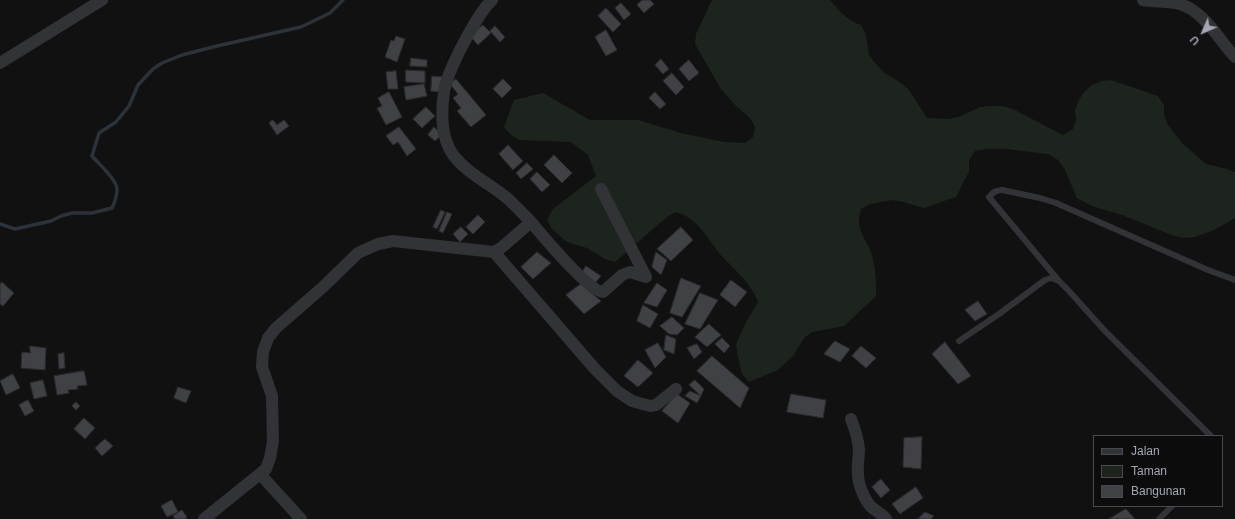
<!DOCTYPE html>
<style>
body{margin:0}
#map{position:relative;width:1235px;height:519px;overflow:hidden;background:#111112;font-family:Helvetica,sans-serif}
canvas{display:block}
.legend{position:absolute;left:1093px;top:435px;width:130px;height:72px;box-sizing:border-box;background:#0c0c0d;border:1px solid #484a4f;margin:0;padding:5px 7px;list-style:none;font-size:12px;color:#a3a7b1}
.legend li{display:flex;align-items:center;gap:8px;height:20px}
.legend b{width:20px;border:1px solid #484a4f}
.north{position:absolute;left:1183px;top:12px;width:40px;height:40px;-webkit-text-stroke:3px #0c0c0d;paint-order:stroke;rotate:225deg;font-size:11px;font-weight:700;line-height:16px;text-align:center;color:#a3a7b1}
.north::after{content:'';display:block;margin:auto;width:14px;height:18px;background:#a3a7b1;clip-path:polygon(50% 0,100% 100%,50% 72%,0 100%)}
</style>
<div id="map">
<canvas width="1235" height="519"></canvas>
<ul class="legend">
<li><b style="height:5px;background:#323336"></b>Jalan</li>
<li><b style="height:11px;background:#1d241e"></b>Taman</li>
<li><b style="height:11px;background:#404145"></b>Bangunan</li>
</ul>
<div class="north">U</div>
</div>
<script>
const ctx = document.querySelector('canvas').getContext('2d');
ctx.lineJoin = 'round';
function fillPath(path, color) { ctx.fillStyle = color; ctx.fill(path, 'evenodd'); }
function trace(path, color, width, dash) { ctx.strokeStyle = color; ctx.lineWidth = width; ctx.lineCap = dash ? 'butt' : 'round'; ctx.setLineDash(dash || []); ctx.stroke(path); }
const green = new Path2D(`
 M713 0H830C840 11 846 20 861 25L866 35 869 55 876 64 883 72 901 83 909 90 927 118 950 119 961 116 980 107 991 106H1002L1013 109 1063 135 1073 129 1076 120 1075 110 1079 100 1084 92 1092 85 1101 81 1111 80 1158 96 1164 105V115L1168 125 1182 143 1206 164 1227 169 1235 172V218L1214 230 1195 237 1184 238 1174 236 1122 215 1092 206 1077 198 1064 168 1058 160 1048 154 1006 149H986L975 151 969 160V171L956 197 924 208 903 202 893 200 870 204 861 209C855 227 863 234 870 250 875 260 877 285 876 296L844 326 812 332 804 338 793 356 778 370 749 382 742 374 737 353 736 344 745 324 758 302C750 281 734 270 720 254 706 237 699 219 676 212L667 217 615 262 605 259 587 248 567 242 552 229 547 220 553 209 596 176 588 155 571 142 519 140 510 134 504 127 514 100 543 93 590 120H638L681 133 724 142 745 143 753 137 755 127 750 118 735 105 721 89 695 44 696 34 711 2Z`);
const stream = new Path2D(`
 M0 224 15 229 51 221 61 216 72 213H92L112 208C115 202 117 196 117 189 117 180 98 163 92 156L99 133 116 122 129 106 138 85 153 69 162 63 182 55 217 46 301 27 330 13 343 0`);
const building = new Path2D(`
 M642 0H650L654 4 644 13 637 5Z
 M621 3 631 14 624 20 615 8Z
 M606 8 621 24 613 32 598 16Z
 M483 25 491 33 478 45 470 36Z
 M495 26 505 37 500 42 490 31Z
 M606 30 617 50 606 56 595 37Z
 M396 36 405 39 397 62 385 57 391 40 394 41Z
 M411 58 427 60V67L410 66Z
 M661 59 669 69 663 74 655 65Z
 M689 60 699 73 689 81 679 69Z
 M406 70 425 71V83L406 82Z
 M396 71 398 89H388L386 72Z
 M672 73 684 87 676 95 663 81Z
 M432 76 443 77 441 92 431 91Z
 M456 79 486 115 471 127 457 111 461 108 453 98 458 94 450 84Z
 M503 79 512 88 502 98 493 89Z
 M424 84 427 96 406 100 404 87Z
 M389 92 402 117 386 125 377 108 382 106 378 98Z
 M655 92 666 104 660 109 649 98Z
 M426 107 435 116 422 128 413 119Z
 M273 120 277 125 284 120 289 126 277 135 269 123Z
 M399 127 416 149 407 156 398 142 393 145 386 136Z
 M434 127 442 134 435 141 428 135Z
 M508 145 523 161 513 170 499 154Z
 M554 155 572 173 562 183 544 165Z
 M527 163 533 169 521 179 516 173Z
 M537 172 550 185 542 192 530 179Z
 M441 210 445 212 437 229 433 227Z
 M447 212 452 214 443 233 439 231Z
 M478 215 485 222 473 234 466 227Z
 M461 227 468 234 460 242 453 234Z
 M681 227 693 240 671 261 657 249Z
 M537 252 551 263 533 279 521 267Z
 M656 252 667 260 661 275 652 267Z
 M586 266 601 276 595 283 581 274Z
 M681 278 701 286 682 317 670 313Z
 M731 280 747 292 735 307 720 295Z
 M2 282 14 293 3 306 0 304V284Z
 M657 283 667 290 657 307 644 303Z
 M581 284 601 301 584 314 566 295Z
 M700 293 718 300 700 329 685 324Z
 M978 301 987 314 975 321 965 310Z
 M643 305 658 314 650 328 637 321Z
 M672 317 684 328 677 335 669 334 660 326Z
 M709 324 721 335 707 347 695 337Z
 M666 335 676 339 674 354 664 350Z
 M722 338 730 346 724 353 715 344Z
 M835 341 850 349 840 362 824 354Z
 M945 342 971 376 958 384 932 354Z
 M658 343 666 357 655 368 645 350Z
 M697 344 702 352 694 359 687 348Z
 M30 346 46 348 45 370 21 368 22 352 30 353Z
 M861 346 876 358 866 368 852 356Z
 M64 353 65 368 59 369 58 354Z
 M712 356 749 388 740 408 697 371Z
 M638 360 653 373 638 387 624 376Z
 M84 371 87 385 77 386 78 389 68 390 69 393 57 395 54 376Z
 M13 374 20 388 6 395 0 381Z
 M43 380 47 396 34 399 30 383Z
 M695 380 704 389 701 396 689 385Z
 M178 387 191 391 186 403 174 398Z
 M690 391 701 396 697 403 685 396Z
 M677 394 690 403 678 423 662 411Z
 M791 394 826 400 823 418 787 412Z
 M28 400 34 411 25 416 19 405Z
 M76 402 80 406 76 410 72 406Z
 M84 418 95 428 85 439 74 429Z
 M922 437 921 469 903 467 904 438Z
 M105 439 113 446 102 456 95 448Z
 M881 479 890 490 881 498 872 487Z
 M916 487 923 498 900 514 892 504Z
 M172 500 178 512 167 517 161 506Z
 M1126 509 1135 519H1109Z
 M182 510 187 517 185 519H175L173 516Z
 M925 512 934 516 931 519H918Z`);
const service = new Path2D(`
 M1059 281 989 197C993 192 995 191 1002 190L1040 198 1056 203 1208 270 1235 280
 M959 341 999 314 1045 280 1051 278 1059 281 1069 291 1104 330 1211 436
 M1159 519 1172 506`);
const minor = new Path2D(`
 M1143 0C1154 2 1170 1 1180 4 1205 12 1218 39 1235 57
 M0 63 102 0
 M531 222C541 234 590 293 603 292L622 275 630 272 646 277 601 189
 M494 252 595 369 617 391 632 401 650 406 656 405 676 389
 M851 419C855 429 858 439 859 449 859 457 857 466 858 474 858 483 863 496 868 503 873 511 881 512 886 519
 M260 474 301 519
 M204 519 266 469 270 458 273 441 272 396 262 367 263 352 268 338 276 328 323 287 358 253 378 244 393 241 494 252 501 248 531 222C523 214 515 205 507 198 490 184 468 174 454 156 441 139 441 113 444 92 447 71 477 14 492 0`);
fillPath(green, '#1d241e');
trace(stream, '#2b3239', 3.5);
fillPath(building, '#404145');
trace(building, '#2b2b2e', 1);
trace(service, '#323336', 6);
trace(minor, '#323336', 12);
</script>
